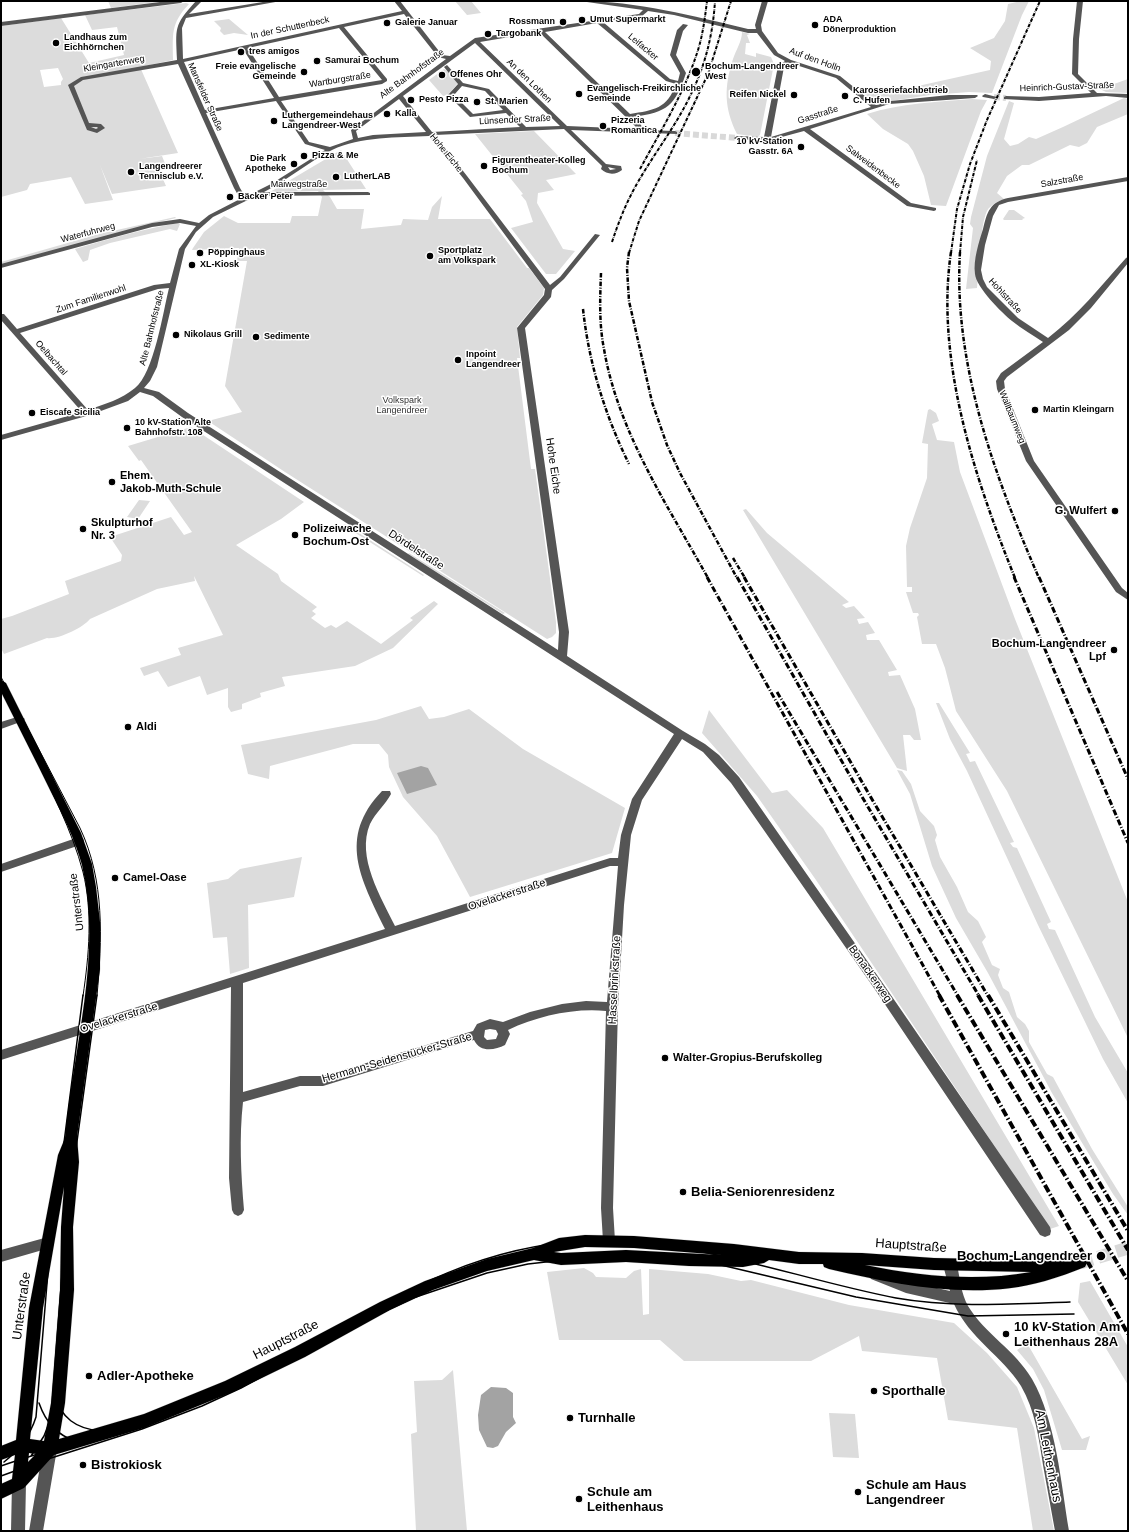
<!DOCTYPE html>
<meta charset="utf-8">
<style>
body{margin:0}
#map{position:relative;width:1129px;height:1532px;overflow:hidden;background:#fff;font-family:Arial,sans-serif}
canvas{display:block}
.frame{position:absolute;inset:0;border:2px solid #000;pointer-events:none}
</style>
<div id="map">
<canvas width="1129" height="1532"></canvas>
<div class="frame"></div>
</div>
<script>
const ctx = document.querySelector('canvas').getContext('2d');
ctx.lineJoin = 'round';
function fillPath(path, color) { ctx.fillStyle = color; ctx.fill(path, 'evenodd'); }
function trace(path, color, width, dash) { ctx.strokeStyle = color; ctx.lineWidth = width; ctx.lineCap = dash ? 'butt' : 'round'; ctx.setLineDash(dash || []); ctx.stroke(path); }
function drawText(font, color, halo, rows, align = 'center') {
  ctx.font = font + ' Arial,sans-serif'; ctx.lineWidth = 3; ctx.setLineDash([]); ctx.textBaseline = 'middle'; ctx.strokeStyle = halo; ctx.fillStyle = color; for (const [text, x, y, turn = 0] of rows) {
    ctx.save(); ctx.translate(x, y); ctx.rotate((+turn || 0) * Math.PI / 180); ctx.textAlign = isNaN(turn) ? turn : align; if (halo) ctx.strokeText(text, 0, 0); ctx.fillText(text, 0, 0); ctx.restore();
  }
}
const green = new Path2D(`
 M108 1H165L111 8Z
 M455 1H471L481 13 467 15Z
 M1021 1H1029L1022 15 992 93 969 92 930 95 878 103 874 102 861 91 875 89 881 94 891 92 990 70 991 61 970 48 994 38 1005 21 1008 4Z
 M186 3 189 4C170 24 173 35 173 60L140 67 178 153 139 159 162 156 166 166 158 168 166 186 112 194 100 165 113 200 85 204 71 177 30 184 27 190 1 197V26L61 18 89 63 124 55 117 27 92 30 85 15ZM58 68 63 79 61 82V85L44 87 40 70Z
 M229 19 248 35 234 33 224 35 220 31 221 28 214 21Z
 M742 32 750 34 747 35 750 43H746L745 54 756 57V53L771 57 774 64 760 135 757 137 737 134C724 108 724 87 733 59 736 50 742 41 742 32Z
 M444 69 448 71 458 83 448 95 443 96 429 80Z
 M1128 79V93L1106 92 1100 89Z
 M1124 98 1128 99V114L1097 127 1087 143 1079 147 1070 145 1029 165H1022L1007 176 997 193 1004 199C999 201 990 205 987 211 980 225 979 271 977 288L966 289 973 228 970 224 971 217 987 156 1009 101 1014 103 1004 139 1010 146 1018 144 1029 137 1036 139 1063 127Z
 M972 99 987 100 981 111 946 206 931 205 924 176 913 151 908 144 883 129 867 114C901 103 937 102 972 99Z
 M534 131 576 174 546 180 554 190 538 193 537 203 563 249 575 251 556 274H546L511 228 533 222 526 201 521 195 523 194 475 134Z
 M341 150 366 189 323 190 330 197 337 209H364L361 229 401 225 403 219 428 220 432 207 442 196 438 219H490L527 268H529L544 288 543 295 517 327 520 358H517L531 469H535L556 622V633L552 637 547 639 285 472 208 421 242 412 225 386 247 261H237L239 248 192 250 193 248 204 232 224 216 238 223H290L292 216H318L322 197 318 191 270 192Z
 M1009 210H1014L1025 218 1022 219 1023 220H1004L1003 219Z
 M175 217 176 218 155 223 1 265V262L99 234Z
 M178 223 180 224 177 231 170 229 110 243 90 250 88 260 83 262 75 249C109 239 143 229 178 223Z
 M930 409 936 413 939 421 932 424 937 440 954 442 960 472 1015 619 1128 902V1038L1007 791 956 711 945 668 936 644H922L917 617 919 615 918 613H913L906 592H912V587H907L906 546 910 528 927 478 928 444 922 443 928 410Z
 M191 427 304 502 281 519 236 545 278 574 281 581 317 607 312 611 316 614 311 618 325 628 331 625 336 628 347 621 381 644 413 620 410 618 434 601 438 604 393 648 355 666 282 677 285 686 260 693 261 697 242 704V709L231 712 228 707V688L207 695 200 676 168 687 158 671 144 676 140 668 181 655 178 648 223 635 194 576 195 581 157 589 90 619C83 628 57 640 47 638L4 654 1 648V619L12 616 69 594 65 581 121 561 122 555 110 537 171 517 184 535 192 532 141 460 139 461 128 446Z
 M139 500 150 501 138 519 127 517Z
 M746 509 767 533 849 602 842 605 846 608 854 606 865 618 857 619 859 624 868 622 875 633 866 635 867 640H879L897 670 888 672 889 676 900 675 915 709 921 740H914L910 735H903L907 771 897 768 743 510Z
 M345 524 424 575 423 576 343 525Z
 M409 553 505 613 503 614 408 554Z
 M936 703H939L970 753 966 754 970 762 975 761 1014 842 1010 843 1013 847 1017 848 1051 922 1047 924 1049 929 1055 930 1095 1017 1128 1073V1103L1103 1059 1038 925 967 771 950 739Z
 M421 706 429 719 444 717 469 709 523 749 625 808 612 853 470 897 437 836 403 797 389 767 388 755 379 744H353L270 766 269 779 248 774 241 745 376 720Z
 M709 710 772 793 787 790 823 828 1059 1226 1050 1229 816 880 757 796 702 733Z
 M897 770 902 771 911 784 920 811 934 826 937 835 935 840 940 857 957 887 968 912 978 921 986 937 982 942 992 965 1000 969 998 975 1003 988 1009 992 1017 1017 1025 1024 1029 1031V1042L1047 1074 1053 1077 1092 1149 1128 1207V1215L1113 1194 1052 1093 988 973 956 918 932 866 910 794Z
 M302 857 294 897 248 905 249 968 230 974 227 937 213 938 207 883 228 879 240 869Z
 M584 1268 593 1273 596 1277 626 1278 634 1271 641 1269 643 1315 649 1314V1269L708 1274 741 1281 751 1280 849 1305 954 1323 987 1353 1017 1387 1034 1428 1054 1531H1033L1017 1428 948 1420 937 1358 862 1351 859 1336 811 1361H684L660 1340H559L547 1272Z
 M1090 1281 1128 1347V1385L1078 1302 1080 1283Z
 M1027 1343 1082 1439 1090 1436 1086 1450H1062L1044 1390 1033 1369 1017 1350Z
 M453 1370 467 1531H416L411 1434 417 1432 414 1381 442 1380Z
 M829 1413 855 1414 859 1458 833 1457Z`);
const water = new Path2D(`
 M421 766 428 768 437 785 407 794 397 773Z
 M491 1387 506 1388 513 1393V1417L516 1423 506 1432 498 1446 493 1448 487 1447 479 1430 478 1415 481 1395Z`);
const minorTunnel = new Path2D(`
 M994 97 1006 98
 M675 133 737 138`);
const majorTunnel = new Path2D(`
 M1080 1263 1128 1248`);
const minor = new Path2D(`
 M168 1H184L181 3 1 26V22Z
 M196 1H202L189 14 269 1H281L186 18 182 28 183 59 402 11 394 1H400L442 55 450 56 475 38 639 14 643 10 580 1C637 1 693 16 748 29H756L755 25 762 1H768L761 25 762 31 778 53 791 60 840 76 876 105 891 101 949 95H977L978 96 975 98 889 104 810 129 911 203 936 208V210L934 211 907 206 804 131 767 141 735 139 734 138 737 136 764 137 778 66 785 61 774 55 757 33H748L674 15 648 11 642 16 603 22 670 79 678 81 680 73 670 55 677 30 683 24 688 25 683 31 676 55 686 73C675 106 668 112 633 117L641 125 643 130 675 131 677 132V134L571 130 606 164 621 166 622 170C616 175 607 175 601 169L602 166 564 129 435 135 467 176 550 285 560 277 595 234 600 235 564 279 552 290 551 297 525 328 569 632 567 656 683 731 705 744 719 755 739 777 884 985 1050 1227 1051 1231 1050 1235 1045 1237 1040 1235 876 991 731 783 703 752 682 739 642 800 631 835 624 905 618 1007 613 1208 615 1241 614 1245 609 1247 604 1245 603 1241 601 1208 606 1011C573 1008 538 1016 508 1030L510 1034 505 1045C495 1050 480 1053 474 1040L462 1043 323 1086H300L243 1102C239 1138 241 1174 244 1210L242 1214 238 1216 234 1214 232 1210 229 1178 231 987 1 1060V1050L385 929C361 879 337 838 382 791H390L391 794C385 805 376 812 370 824 356 857 381 897 395 926L610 858H618L621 835 632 799 674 734 182 417 153 396 140 392 128 401 90 415 1 440V435L82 412 1 320V314H4L17 329 154 285 170 283 179 249 196 226 180 223 152 227 1 268V264L152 223 180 219 199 223 209 215 242 198 238 195 234 188 178 64 83 80 74 86 89 123 101 124 105 128 97 133 87 130 68 85 81 77 177 60C176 28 173 26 196 1ZM404 14 438 57 446 59 351 130 353 139 330 147 309 142 281 101 382 84 387 81V79L344 27ZM597 23 666 81 676 84C667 109 654 110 630 114L545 32ZM339 28 382 80 279 97 248 48ZM539 32 636 127 637 129 567 126 480 42ZM475 43 560 126 526 127 489 89 463 83 447 65 444 67 458 84 448 95 470 117 506 113 520 127 432 132 403 96ZM243 49 274 98 205 110 184 62ZM790 63 836 78 871 107 771 137 784 67ZM462 86 485 91 503 110 473 114 454 95ZM399 99 426 132 373 135 358 138 356 131ZM276 101 305 144 325 150 271 184 247 196 243 193 240 188 206 113ZM91 127H97L98 128 96 129ZM429 136 463 178 545 289 544 295 517 328 559 632 558 650 188 413 159 392 144 388 150 381 157 367 185 249 196 232 213 217 256 196 370 195V193L368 192H264C288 180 308 162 332 150 361 136 397 138 429 136ZM608 167 616 169 610 170ZM169 288C163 312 154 373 135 388 122 399 105 404 88 410L20 333 158 289ZM610 866H618L607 1002 586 1001 562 1004 530 1012 503 1022 490 1019 477 1024 473 1031 323 1076H300L243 1092V983ZM490 1029 496 1030 498 1034 496 1039 487 1040 484 1037 485 1030Z
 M1077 1H1083L1079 39 1078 74 1097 93 1128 94V98L1106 96 1039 101 1004 99V97L1006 96 1039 97 1091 93 1072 74 1073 39Z
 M985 94 997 97 994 99 983 97 982 96Z
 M1128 177V181L1008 202 999 205 993 216 985 245 981 270 983 279 987 287 1018 318 1048 338C1078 315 1101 286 1126 258L1128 257V263L1091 308 1069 330 1007 377 1004 381 1005 389 1034 461 1122 588 1128 593V600L1116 592 1026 461 997 389 996 381 1001 373 1043 342C1033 335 1022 329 1012 321 1002 313 976 287 975 274 973 260 979 242 983 229 987 212 990 202 1008 198Z
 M20 716 25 719 23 721 1 729V722Z
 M79 837 83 838 84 841 83 844 1 872V864Z
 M48 1237 53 1239 54 1243 53 1247 1 1262V1250Z
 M950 1259 955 1261 957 1265C960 1278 961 1294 968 1306 985 1334 1015 1350 1032 1379 1056 1421 1061 1483 1069 1531H1055C1051 1509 1047 1487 1043 1465 1039 1438 1035 1410 1021 1386 1002 1356 969 1338 954 1304L906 1293 871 1279 869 1275 871 1271 876 1269 906 1281 950 1291 943 1265 945 1261Z
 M50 1442 55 1444 57 1449 43 1531H29L43 1449 45 1444Z
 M19 1476 24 1478 26 1483 25 1531H11L12 1483 14 1478Z`);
const major = new Path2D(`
 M1 680 6 683 81 833 92 864 96 887 100 922V969L77 1137 79 1162 73 1227 74 1290 65 1403 59 1439 144 1414 225 1381 295 1347 380 1302 425 1281 487 1259 533 1248 559 1238 585 1235 634 1236 734 1244 799 1252 862 1253 934 1258 1031 1260 1080 1257 1085 1259 1087 1263 1085 1267C1072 1272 1059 1277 1045 1281 975 1301 898 1285 829 1269L824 1267 823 1264H799L769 1260 764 1263 743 1267 689 1266 626 1262 561 1265 534 1260 487 1271 433 1290 390 1310 305 1357 235 1391 144 1428 54 1455 24 1488 1 1499V1484L12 1479 15 1455 1 1460V1446L16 1440 29 1308 58 1155 65 1138C73 1047 103 956 82 865 75 839 63 816 51 792 35 759 18 726 1 692ZM64 1187 61 1227 60 1290 51 1403 44 1441 30 1439 43 1308ZM585 1247 634 1248 722 1255 626 1250 561 1253 554 1252ZM865 1265 934 1270 1031 1272C975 1282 920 1276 865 1265ZM29 1453 36 1454 28 1462Z`);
const tramFar1 = new Path2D(`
 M1 677 80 828C105 881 102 939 97 996
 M33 751C51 791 72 830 83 872 93 912 89 955 83 996`);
const tram = new Path2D(`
 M54 1394C61 1418 76 1429 101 1431
 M39 1403C46 1423 57 1435 77 1442
 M31 1456 44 1436 51 1418 66 1222 97 995
 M4 1462C19 1450 30 1436 36 1417L49 1259 83 995
 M1 1466C77 1440 157 1422 230 1387 351 1329 445 1247 586 1241 693 1237 792 1278 896 1298 953 1308 1012 1304 1070 1302
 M1 1476 48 1459 142 1429 202 1406 241 1388 356 1325 413 1298 487 1273 528 1264 590 1257H665L721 1265 856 1297 968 1316 1074 1314`);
const railFar3 = new Path2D(`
 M640 169C661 130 685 92 698 50 703 34 705 17 707 1
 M612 242C618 224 624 208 633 191 651 157 676 127 692 92 706 63 713 33 715 1
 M629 253 639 221 708 74 731 1
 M951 253 957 209 970 164 987 120 1040 1
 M960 253 963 217 977 160`);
const railFar2 = new Path2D(`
 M629 252 627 268 629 301 652 402 667 445 680 473 737 578
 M951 252C935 360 975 479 1015 578
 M960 252C953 364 995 477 1039 578
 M601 273C600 299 599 324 604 349 618 432 668 506 708 578
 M583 309C589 364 605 415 629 464
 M733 558 745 578`);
const railFar1 = new Path2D(`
 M707 577 940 996
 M737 577 861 795 979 996
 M744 577 873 801 988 996
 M1014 577 1128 843
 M1039 577 1128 779
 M777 692 958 996`);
const rail = new Path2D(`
 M939 995 1128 1334
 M957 995 1128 1281
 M978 995 1128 1250
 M988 995 1128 1231`);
const markers = [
 [582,20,4,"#000"],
 [563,22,4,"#000"],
 [387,23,4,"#000"],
 [815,25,4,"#000"],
 [488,34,4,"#000"],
 [56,43,4,"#000"],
 [241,52,4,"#000"],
 [317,61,4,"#000"],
 [304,72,4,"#000"],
 [696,72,5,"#000"],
 [442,75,4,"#000"],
 [579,94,4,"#000"],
 [794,95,4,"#000"],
 [845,96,4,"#000"],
 [411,100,4,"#000"],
 [477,102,4,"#000"],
 [387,114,4,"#000"],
 [274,121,4,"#000"],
 [603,126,4,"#000"],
 [801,147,4,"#000"],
 [304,156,4,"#000"],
 [294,164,4,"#000"],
 [484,166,4,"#000"],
 [131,172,4,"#000"],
 [336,177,4,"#000"],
 [230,197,4,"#000"],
 [200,253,4,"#000"],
 [430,256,4,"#000"],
 [192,265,4,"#000"],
 [176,335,4,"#000"],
 [256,337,4,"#000"],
 [458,360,4,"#000"],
 [1035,410,4,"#000"],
 [32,413,4,"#000"],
 [127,428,4,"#000"],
 [112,482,4,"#000"],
 [1115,511,4,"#000"],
 [83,529,4,"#000"],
 [295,535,4,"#000"],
 [1114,650,4,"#000"],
 [128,727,4,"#000"],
 [115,878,4,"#000"],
 [665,1058,4,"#000"],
 [683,1192,4,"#000"],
 [1101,1256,5,"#000"],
 [1006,1334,4,"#000"],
 [89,1376,4,"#000"],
 [874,1391,4,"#000"],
 [570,1418,4,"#000"],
 [83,1465,4,"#000"],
 [858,1492,4,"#000"],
 [579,1499,4,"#000"]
];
const farPoinames = [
 ["Umut Supermarkt",590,20],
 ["ADA",823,20],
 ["Dönerproduktion",823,30],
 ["Rossmann",555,22,"right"],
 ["Galerie Januar",395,23],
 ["Targobank",496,34],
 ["Landhaus zum",64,38],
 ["Eichhörnchen",64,48],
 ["tres amigos",249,52],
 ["Samurai Bochum",325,61],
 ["Freie evangelische",296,67,"right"],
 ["Gemeinde",296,77,"right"],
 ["Bochum-Langendreer",705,67],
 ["West",705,77],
 ["Offenes Ohr",450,75],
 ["Evangelisch-Freikirchliche",587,89],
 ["Gemeinde",587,99],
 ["Karosseriefachbetrieb",853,91],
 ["C. Hufen",853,101],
 ["Reifen Nickel",786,95,"right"],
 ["Pesto Pizza",419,100],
 ["St. Marien",485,102],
 ["Kalla",395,114],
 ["Luthergemeindehaus",282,116],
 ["Langendreer-West",282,126],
 ["Pizzeria",611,121],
 ["Romantica",611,131],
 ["10 kV-Station",793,142,"right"],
 ["Gasstr. 6A",793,152,"right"],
 ["Pizza & Me",312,156],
 ["Die Park",286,159,"right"],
 ["Apotheke",286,169,"right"],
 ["Figurentheater-Kolleg",492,161],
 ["Bochum",492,171],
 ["Langendreerer",139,167],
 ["Tennisclub e.V.",139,177],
 ["LutherLAB",344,177],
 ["Bäcker Peter",238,197],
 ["Sportplatz",438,251],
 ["am Volkspark",438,261],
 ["Pöppinghaus",208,253],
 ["XL-Kiosk",200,265],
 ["Nikolaus Grill",184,335],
 ["Sedimente",264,337],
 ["Inpoint",466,355],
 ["Langendreer",466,365],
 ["Martin Kleingarn",1043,410],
 ["Eiscafe Sicilia",40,413],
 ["10 kV-Station Alte",135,423],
 ["Bahnhofstr. 108",135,433]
];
const farStreetnames = [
 ["In der Schuttenbeck",290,28,-12],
 ["Leifacker",643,47,40],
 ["Auf den Holln",815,60,20],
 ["Kleingartenweg",114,64,-10],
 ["Alte Bahnhofstraße",412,74,-36],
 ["Wartburgstraße",340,80,-9],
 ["An den Lothen",529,81,44],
 ["Heinrich-Gustav-Straße",1067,87,-2],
 ["Mansfelder Straße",205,97,66],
 ["Gasstraße",818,115,-18],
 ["Lünsender Straße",515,120,-3],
 ["Hohe Eiche",446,153,51],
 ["Salweidenbecke",873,167,37],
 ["Salzstraße",1062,181,-10],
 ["Maiwegstraße",299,185],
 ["Waterfuhrweg",88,233,-15],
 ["Hohlstraße",1005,296,47],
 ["Zum Familienwohl",91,299,-18],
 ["Alte Bahnhofstraße",152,328,-76],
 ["Oelbachtal",51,358,49],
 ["Wallbaumweg",1012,417,68]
];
const farParknames = [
 ["Volkspark",402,401],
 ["Langendreer",402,411]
];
const streetNames = [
 ["Hohe Eiche",553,466,82],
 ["Dördelstraße",416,550,33],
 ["Ovelackerstraße",507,895,-18],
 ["Unterstraße",77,902,-97],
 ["Bonackerweg",870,974,55],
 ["Hasselbrinkstraße",615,980,-87],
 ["Ovelackerstraße",119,1018,-17],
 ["Hermann-Seidenstücker-Straße",397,1058,-16]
];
const poiNames = [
 ["Ehem.",120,476],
 ["Jakob-Muth-Schule",120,489],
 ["G. Wulfert",1107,511,"right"],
 ["Skulpturhof",91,523],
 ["Nr. 3",91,536],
 ["Polizeiwache",303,529],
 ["Bochum-Ost",303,542],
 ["Bochum-Langendreer",1106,644,"right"],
 ["Lpf",1106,657,"right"],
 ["Aldi",136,727],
 ["Camel-Oase",123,878],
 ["Walter-Gropius-Berufskolleg",673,1058]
];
const nearPoinames = [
 ["Belia-Seniorenresidenz",691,1192],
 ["Bochum-Langendreer",1092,1256,"right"],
 ["10 kV-Station Am",1014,1327],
 ["Leithenhaus 28A",1014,1342],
 ["Adler-Apotheke",97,1376],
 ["Sporthalle",882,1391],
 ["Turnhalle",578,1418],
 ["Bistrokiosk",91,1465],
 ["Schule am Haus",866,1485],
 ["Langendreer",866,1500],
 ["Schule am",587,1492],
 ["Leithenhaus",587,1507]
];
const nearStreetnames = [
 ["Hauptstraße",911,1246,4],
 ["Unterstraße",22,1306,-82],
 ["Hauptstraße",286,1340,-27],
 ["Am Leithenhaus",1048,1456,79]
];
fillPath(green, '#dcdcdc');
fillPath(water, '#a3a3a3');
trace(minorTunnel, '#d9d9d9', 6, [6, 3]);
trace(majorTunnel, '#d9d9d9', 13, [13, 6]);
trace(major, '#dbdbdb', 1);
fillPath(minor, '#555');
fillPath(major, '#000');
trace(tramFar1, '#000', 1);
trace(tram, '#000', 1.5);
trace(railFar3, '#000', 2, [3.5, 1, 0.5, 1]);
trace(railFar2, '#000', 2.5, [4.5, 1.5, 1, 1.5]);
trace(railFar1, '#000', 3, [6, 2, 1, 2]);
trace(rail, '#000', 4, [8, 2.5, 1.5, 2.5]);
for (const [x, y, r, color] of markers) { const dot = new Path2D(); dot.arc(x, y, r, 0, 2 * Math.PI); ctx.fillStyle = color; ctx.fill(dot); trace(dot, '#fff', 1.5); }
drawText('bold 9px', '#000', '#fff', farPoinames, 'left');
drawText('9px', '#000', '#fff', farStreetnames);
drawText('9px', '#333', '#fff', farParknames);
drawText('11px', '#000', '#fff', streetNames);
drawText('bold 11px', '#000', '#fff', poiNames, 'left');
drawText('bold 13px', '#000', '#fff', nearPoinames, 'left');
drawText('13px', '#000', '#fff', nearStreetnames);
</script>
